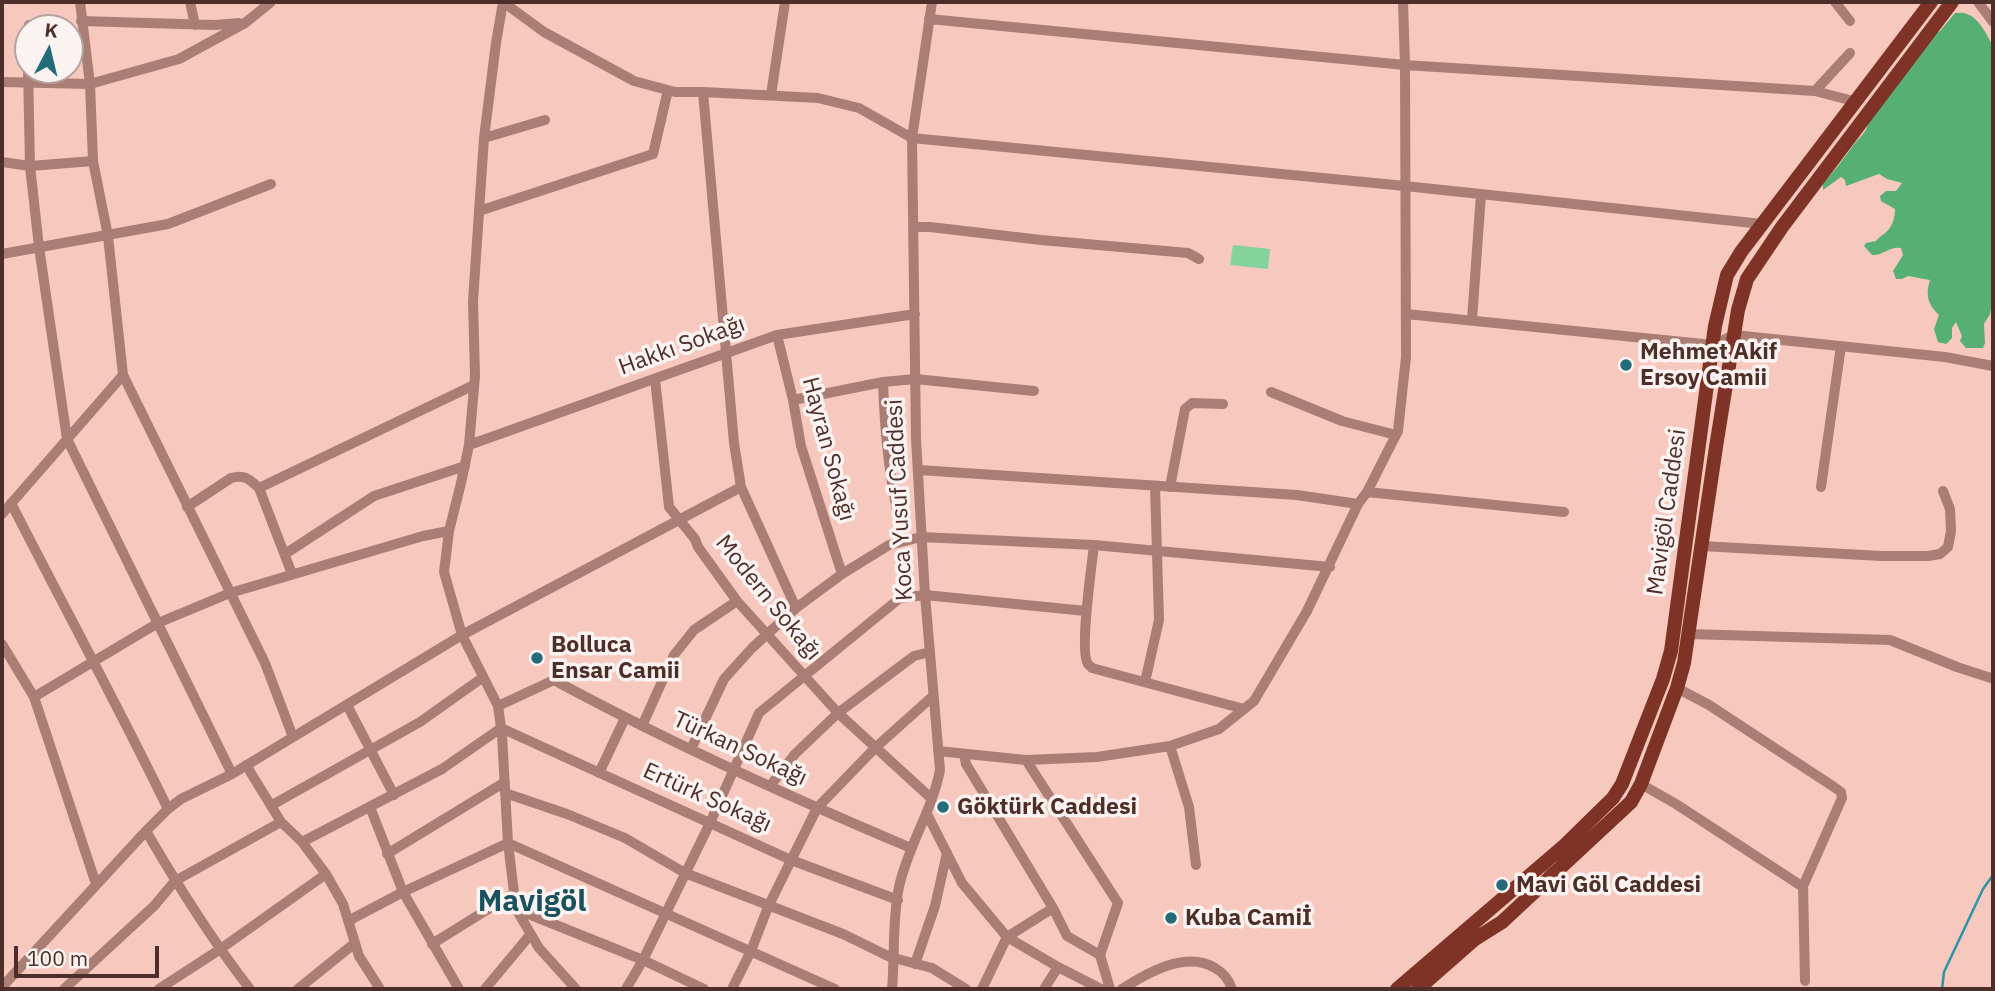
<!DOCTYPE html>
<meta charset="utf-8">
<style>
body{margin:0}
#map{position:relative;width:1995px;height:991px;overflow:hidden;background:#f7c8bd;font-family:"IBM Plex Sans",sans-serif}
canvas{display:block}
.frame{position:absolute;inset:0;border:4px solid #4d2e28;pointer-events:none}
.north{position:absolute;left:14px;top:14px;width:70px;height:70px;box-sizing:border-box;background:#fbf3f1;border:2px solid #b5a4a1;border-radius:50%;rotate:7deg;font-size:19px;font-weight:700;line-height:28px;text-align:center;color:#4d2e28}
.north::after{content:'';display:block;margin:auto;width:24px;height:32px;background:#246c79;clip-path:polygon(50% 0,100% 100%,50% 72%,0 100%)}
.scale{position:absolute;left:14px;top:946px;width:145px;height:32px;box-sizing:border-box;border:4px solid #4d2e28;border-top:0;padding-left:9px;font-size:21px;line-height:24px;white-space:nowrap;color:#4d2e28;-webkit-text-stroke:5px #fbf3f1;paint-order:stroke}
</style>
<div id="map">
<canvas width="1995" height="991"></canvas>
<div class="frame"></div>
<div class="north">K</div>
<div class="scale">100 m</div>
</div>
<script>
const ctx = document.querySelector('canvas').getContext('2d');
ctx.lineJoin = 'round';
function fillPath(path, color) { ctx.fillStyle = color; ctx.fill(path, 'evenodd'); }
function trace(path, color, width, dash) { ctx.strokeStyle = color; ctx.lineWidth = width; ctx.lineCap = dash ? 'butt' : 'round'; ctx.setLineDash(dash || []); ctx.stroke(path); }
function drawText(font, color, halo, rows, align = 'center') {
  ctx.font = font + ' "IBM Plex Sans",sans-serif'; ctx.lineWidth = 7; ctx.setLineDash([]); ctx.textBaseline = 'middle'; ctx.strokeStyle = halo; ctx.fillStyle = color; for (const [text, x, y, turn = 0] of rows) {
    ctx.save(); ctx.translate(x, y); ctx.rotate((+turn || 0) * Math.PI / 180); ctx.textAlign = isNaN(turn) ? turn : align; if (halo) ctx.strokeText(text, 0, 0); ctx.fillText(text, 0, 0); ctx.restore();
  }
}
const green = new Path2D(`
 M1233 245 1270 249 1268 269 1230 265Z`);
const forest = new Path2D(`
 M1955 13C1959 13 1963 12 1967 14 1979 18 1988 36 1993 47V297L1990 314 1984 324 1985 343 1983 348H1966L1960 341 1962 336 1956 322 1952 328V338L1946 344 1938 342 1934 329 1939 315C1928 305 1925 295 1930 280L1908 276 1902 279H1896L1893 271 1903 255 1901 248C1889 246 1883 256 1872 255L1864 246 1866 243 1876 241C1878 238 1881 236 1884 234 1892 228 1895 219 1895 209L1881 201 1880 196 1886 191H1896L1902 183 1887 179 1879 174 1846 186 1845 180 1841 177 1823 190V184C1833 172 1843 160 1852 147 1857 139 1866 134 1868 124L1931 36 1940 31Z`);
const stream = new Path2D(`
 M1942 989 1944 972 1983 889 1993 875`);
const minor = new Path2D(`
 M80 2 90 84 93 161
 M190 2 195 25
 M1835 2 1850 21
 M1978 2 1993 22
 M929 19 1405 65 1815 91 1857 102
 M81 21 215 25 239 23
 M29 28V25
 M28 68 30 166 39 247 67 439 232 774
 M2 82 90 84 179 59 245 23 271 2
 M1815 91 1850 53
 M703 92 734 443 741 487 796 608
 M771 95 785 2
 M484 138 545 120
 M2 162 30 166 93 161 108 236 123 375 265 663 293 737
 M479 211 653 154 668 90
 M915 227H930L1041 240 1188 253 1199 259
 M2 254 168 224 271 184
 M1406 314 1713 345 1734 335 1945 357 1993 366
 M1472 320 1481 194
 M777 335 793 400 801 446 842 574
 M655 379 669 507 695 539 698 547 737 601 838 713 932 799
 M883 382C885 440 890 485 904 541
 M1271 392 1342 421 1396 435
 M793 400 883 382 915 379 1034 391
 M469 445 777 335 915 314
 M919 470 1297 495 1358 504
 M1170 487 1185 409 1192 403 1223 404
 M1821 487 1841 346
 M259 488 292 574
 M1367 492 1564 512
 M11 503C63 605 118 706 168 809
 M187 507 231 478C244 474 249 479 259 488L474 385
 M2 514 123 375
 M1094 545C1092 564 1079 652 1088 664 1089 666 1091 666 1092 668L1244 709
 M1702 546 1881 556H1928L1940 554 1948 547 1951 531 1950 509 1943 491
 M285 554 374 496 465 466
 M1689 634 1890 640 1957 667 1991 678
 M2 644 34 697 96 884
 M1145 682 1159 620 1155 486
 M34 697 158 623 230 593 423 536 449 531
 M347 705 394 795
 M498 706 554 680C670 743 790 797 911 848
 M642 726 674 655 694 630 737 601
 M1170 746 1189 807 1196 865
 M691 749 724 679 752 648 796 608 842 574 889 545 921 537 1094 545 1330 567
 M938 751 1026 760 1097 757 1170 746 1219 729 1254 701 1307 611 1358 504 1367 492 1398 431 1406 357 1405 65 1403 2
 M964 754 966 764 1053 908 1067 936 1100 955
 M1026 760 1118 903 1100 955 1110 989
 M246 765 281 822 302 842 326 874 343 904 359 956 380 989
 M599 773 625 718
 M1641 784 1676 804 1800 885 1804 884 1842 798 1841 792 1834 787 1709 705 1677 688
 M770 786 795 754 838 713 914 656 930 652
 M505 793 567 814 625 838 685 873 843 934 890 957 932 968 966 989
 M272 805 420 722 482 678
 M370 807 403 892 459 989
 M927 814 962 883 1007 937 1058 967 1101 989
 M146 831C178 886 211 939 250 989
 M302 842 442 769 501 728 791 860 898 900
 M387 854 505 782
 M1549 871 1564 886
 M1803 885 1805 981
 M516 909 643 960 704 989
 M348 921 403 892 508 843 835 989
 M432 944 514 893
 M915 964 935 906 947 853
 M2 987 146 831 168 809 181 799 232 774 462 635 741 487
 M64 989 154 906 175 881 281 822
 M159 989 219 950 326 874
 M298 989 355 943
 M485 989 530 935
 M576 989 539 948 516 909 508 843 502 735 498 706 462 635 444 572 449 531 461 483 469 445 475 376 473 301 484 138 496 43 503 2 544 32 634 81 675 92H703L818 98 859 108 912 138 1405 186 1762 224
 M626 989 643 960 710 823 759 713 900 598 925 595 1086 611
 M732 989 751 951 768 907 817 808 875 748 933 696
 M892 989C895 956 892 920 899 887 908 846 932 811 940 770L925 595 916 439 912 138 932 2
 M982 989 1007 937 1053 908
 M1044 989 1058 967
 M1122 989C1147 973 1186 950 1215 968 1224 973 1229 980 1232 989`);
const major = new Path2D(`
 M1397 989 1565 845 1613 798 1622 784 1663 679 1671 651 1715 326 1727 275 1741 252 1931 2
 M1418 989 1475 939 1502 922 1631 802 1641 784 1677 688 1684 663 1716 447 1738 310 1747 279 1782 227 1952 2`);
const markers = [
 [1626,365,7,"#246c79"],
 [537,658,7,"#246c79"],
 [943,807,7,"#246c79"],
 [1502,885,7,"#246c79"],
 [1171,918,7,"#246c79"]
];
const streetNames = [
 ["Hakkı Sokağı",682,346,-20],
 ["Hayran Sokağı",828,449,75],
 ["Koca Yusuf Caddesi",900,500,-93],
 ["Mavigöl Caddesi",1667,512,-82],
 ["Modern Sokağı",768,598,51],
 ["Türkan Sokağı",740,749,25],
 ["Ertürk Sokağı",707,798,24]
];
const poiNames = [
 ["Mehmet Akif",1640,352],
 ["Ersoy Camii",1640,378],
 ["Bolluca",551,645],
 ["Ensar Camii",551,671],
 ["Göktürk Caddesi",957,807],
 ["Mavi Göl Caddesi",1516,885],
 ["Kuba Camiİ",1185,918]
];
const districtNames = [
 ["Mavigöl",532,902]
];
fillPath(green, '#83d39a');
fillPath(forest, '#56b073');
trace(stream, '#2995a5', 2.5);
trace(minor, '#aa7e75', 10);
trace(major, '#7f3326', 14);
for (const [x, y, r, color] of markers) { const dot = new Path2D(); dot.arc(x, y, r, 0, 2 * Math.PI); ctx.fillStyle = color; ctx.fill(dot); trace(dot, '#fbf3f1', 2.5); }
drawText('23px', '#4d2e28', '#fbf3f1', streetNames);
drawText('bold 23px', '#4d2e28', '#fbf3f1', poiNames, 'left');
drawText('bold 30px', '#19525d', '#fbf3f1', districtNames);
</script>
